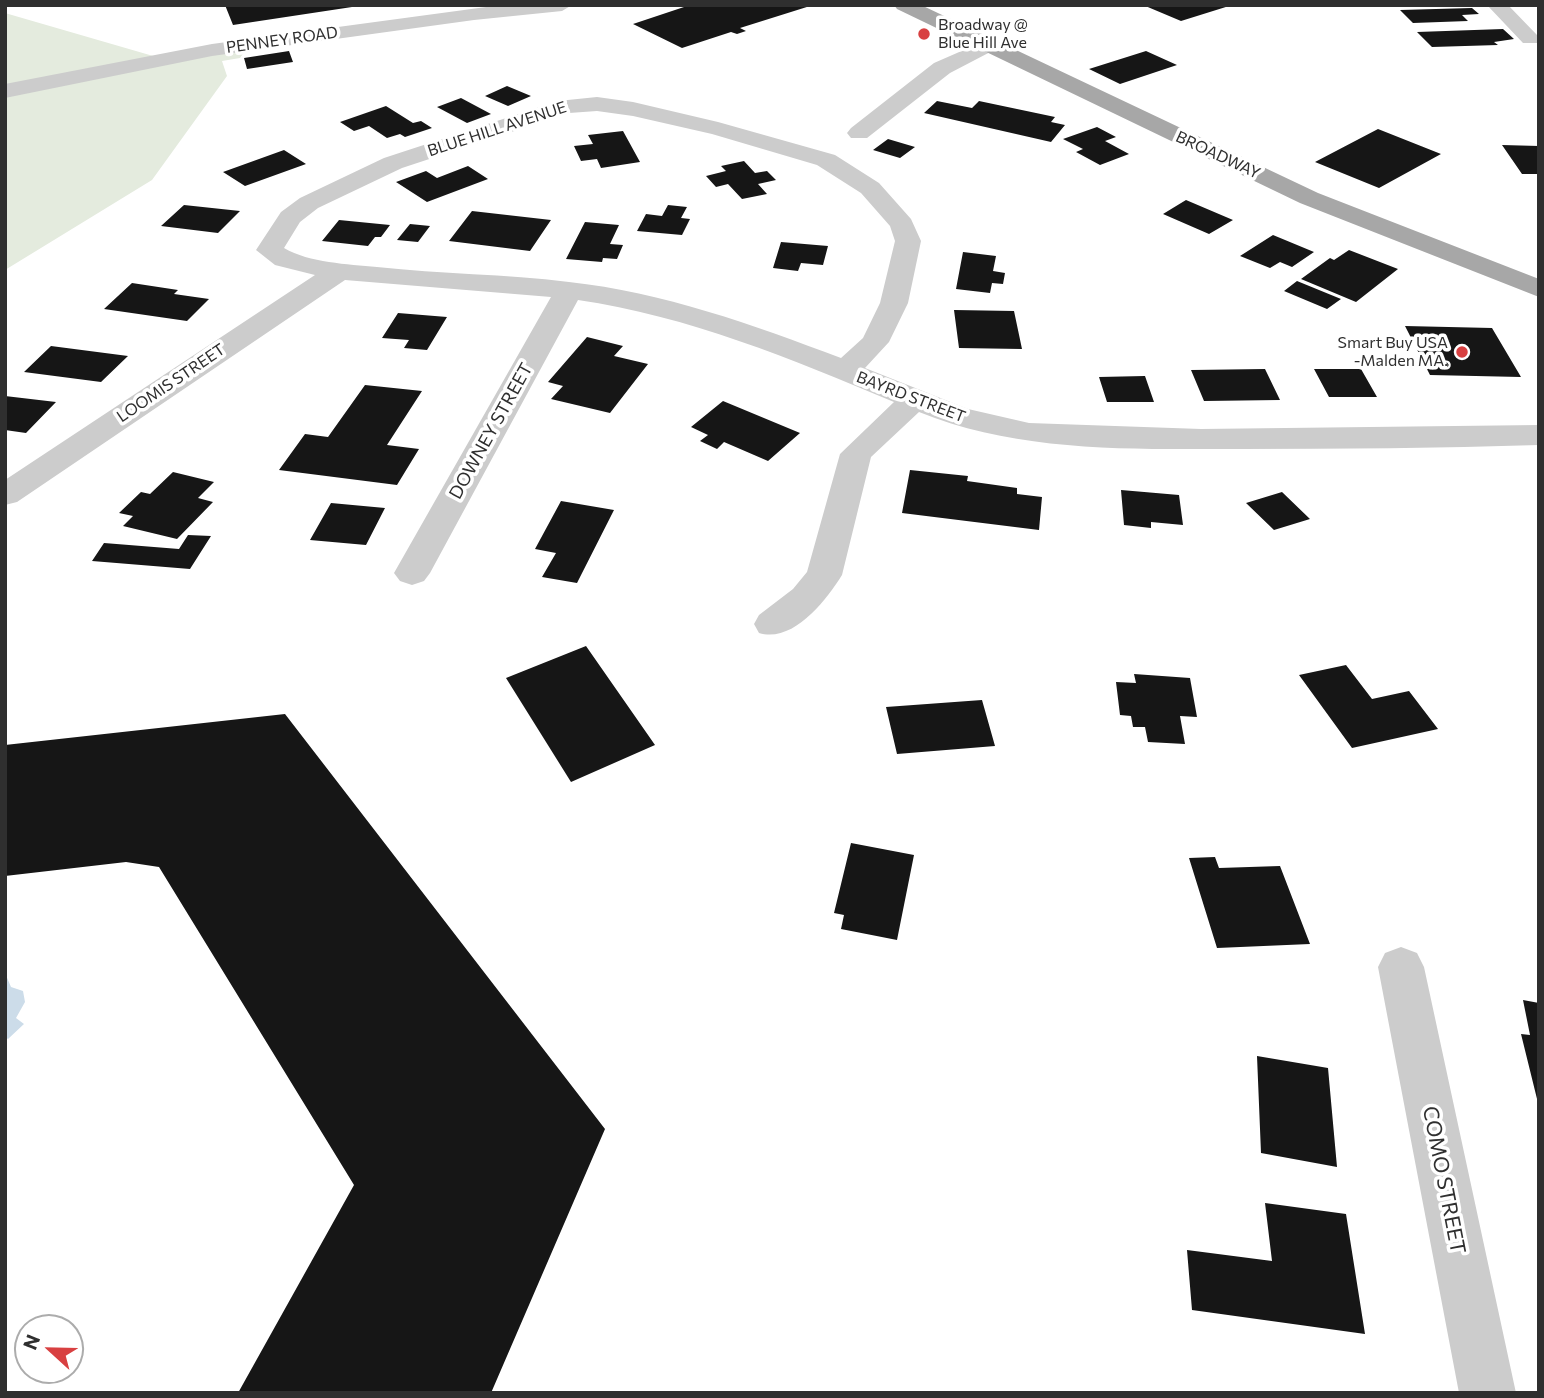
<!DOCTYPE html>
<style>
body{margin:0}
#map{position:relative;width:1544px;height:1398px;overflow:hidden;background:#fff;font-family:Commissioner,sans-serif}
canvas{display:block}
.frame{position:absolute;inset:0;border:7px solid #2f2f2f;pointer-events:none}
.north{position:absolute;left:14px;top:1314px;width:70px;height:70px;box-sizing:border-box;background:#fff;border:2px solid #acacac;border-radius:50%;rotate:292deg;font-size:19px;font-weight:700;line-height:28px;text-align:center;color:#2f2f2f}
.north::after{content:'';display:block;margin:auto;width:24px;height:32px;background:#d84041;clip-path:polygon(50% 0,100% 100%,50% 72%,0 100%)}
</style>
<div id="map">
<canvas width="1544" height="1398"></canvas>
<div class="frame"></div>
<div class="north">N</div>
</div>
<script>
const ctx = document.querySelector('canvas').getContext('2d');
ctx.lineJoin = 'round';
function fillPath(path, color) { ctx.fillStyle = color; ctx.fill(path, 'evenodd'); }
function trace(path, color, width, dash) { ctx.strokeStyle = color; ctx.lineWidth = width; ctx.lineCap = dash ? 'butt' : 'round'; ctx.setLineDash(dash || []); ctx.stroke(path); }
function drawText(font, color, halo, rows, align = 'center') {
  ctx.font = font + ' Commissioner,sans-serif'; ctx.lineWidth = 7; ctx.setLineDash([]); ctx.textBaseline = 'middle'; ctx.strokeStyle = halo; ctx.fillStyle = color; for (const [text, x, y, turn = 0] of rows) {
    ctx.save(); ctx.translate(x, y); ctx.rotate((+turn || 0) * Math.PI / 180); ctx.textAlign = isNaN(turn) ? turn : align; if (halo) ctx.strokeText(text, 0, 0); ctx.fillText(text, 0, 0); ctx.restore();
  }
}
const green = new Path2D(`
 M5 13 160 58 245 51 240 58 222 61 227 76 152 180 5 270Z`);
const water = new Path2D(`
 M5 973 11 987 23 991 25 1002 16 1018 24 1024 8 1039 5 1037Z`);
const building = new Path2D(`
 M225 5H352V7L233 25Z
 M690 5H810V6L740 28 746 31 737 34 731 32 682 48 633 24Z
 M1143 5H1229V6L1181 21Z
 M1472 8 1479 14 1462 15 1468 21 1413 23 1400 10Z
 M1503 29 1514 39 1494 42 1498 45 1432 47 1417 32Z
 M289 51 293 62 247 69 244 58Z
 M1146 51 1177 65 1120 84 1089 69Z
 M507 86 531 96 508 106 485 96Z
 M461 98 491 114 467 123 437 107Z
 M937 101 972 108 979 101 1055 117 1051 122 1065 125 1051 142 924 113Z
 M386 106 413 123 421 121 432 128 405 137 400 134 387 138 369 126 354 131 340 122Z
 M1097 127 1116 137 1105 141 1129 154 1100 165 1076 152 1083 149 1063 139Z
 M1378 129 1441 154 1379 188 1315 162Z
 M623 131 640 162 601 168 597 159 581 161 574 146 593 144 588 135Z
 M888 139 915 147 900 158 873 150Z
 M1502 145 1539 146V174H1522Z
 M284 150 306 164 245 186 223 172Z
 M744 161 755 173 767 171 776 180 758 184 767 194 742 199 728 184 716 187 706 176 726 171 721 166Z
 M468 166 488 179 427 202 396 182 426 171 437 178Z
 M1186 200 1233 220 1209 234 1163 214Z
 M184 205 240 211 218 233 161 226Z
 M668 205 687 207 681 218 690 219 682 235 637 231 646 214 662 216Z
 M472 211 551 220 530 251 449 241Z
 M339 220 390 225 381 237H375L368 246 322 241Z
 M585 222 619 225 610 244 623 245 617 259 603 258 602 262 566 259Z
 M410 224 430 226 418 242 397 240Z
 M1273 235 1314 252 1292 267 1280 262 1270 268 1240 256Z
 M781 242 828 246 823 265 801 263 798 271 773 268Z
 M1349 250 1398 269 1356 302 1301 279 1330 258 1334 260Z
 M963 252 996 256 993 271 1005 273 1003 284 992 283 990 293 956 289Z
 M1297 281 1341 299 1327 309 1284 291Z
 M132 283 178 290 174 294 209 299 187 321 104 309Z
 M954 310 1014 311 1022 349 959 348Z
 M398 313 447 317 427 350 404 348 409 340 382 338Z
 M1405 326 1492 328 1521 377 1430 375Z
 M587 337 623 346 614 356 648 364 610 413 551 399 563 386 548 382Z
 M51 346 128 356 101 382 24 372Z
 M1265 369 1280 400 1204 401 1191 370Z
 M1314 369H1361L1377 397H1329Z
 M1145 376 1154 402H1107L1099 377Z
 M365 385 422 391 387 445 419 449 397 485 279 470 305 434 328 437Z
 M5 396 56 402 26 433 5 430Z
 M723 401 800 433 768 461 724 442 717 449 700 441 708 435 691 427Z
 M910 470 968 476 967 481 1017 488V494L1042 497 1039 530 902 513Z
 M173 472 214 482 198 498 213 502 177 539 123 526 133 516 119 513 141 492 150 494Z
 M1121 490 1179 495 1183 525 1151 522V528L1124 525Z
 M1282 492 1310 519 1274 530 1246 503Z
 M561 501 614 510 577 583 542 577 556 553 535 549Z
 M331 503 385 508 366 545 310 540Z
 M188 535 211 536 190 569 92 561 104 543 179 549Z
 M586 646 655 745 571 782 506 678Z
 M1346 665 1372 699 1409 691 1438 729 1352 748 1299 675Z
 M1134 674 1190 678 1197 717 1180 716 1185 744 1148 742 1145 727H1133L1131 716 1120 715 1116 682 1136 683Z
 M982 700 995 746 897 754 886 707Z
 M285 714 605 1129 491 1393H238L354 1185 159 867 126 862 5 876V745Z
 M851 843 914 855 897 940 841 929 844 915 834 913Z
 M1215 857 1219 868 1280 866 1310 944 1217 948 1189 858Z
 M1523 1000 1539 1003V1107L1521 1034 1530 1035Z
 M1257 1056 1328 1068 1337 1167 1261 1153Z
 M1265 1203 1346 1214 1365 1334 1192 1310 1187 1250 1272 1261Z`);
const street = new Path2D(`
 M501 5H572L562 11 474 20 212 56 5 98V84L212 44Z
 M1487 5H1508L1537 35V43H1523Z
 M989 39 996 41 1000 45 996 49 950 73 867 138H851L847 133 851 128 934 63Z
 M597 97 633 102 718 122 835 155 879 183 911 219 921 241 908 303 889 342 865 368 968 409 1029 423 1201 429 1539 425V445C1439 448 1340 449 1240 449 1132 449 1020 453 919 412L871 457 842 575C825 602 793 643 759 633L754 624 759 615 793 589 807 572 840 454 894 402C792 359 688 316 578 300L430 573 424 581 412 585 400 581 394 573 551 297 345 280 17 502 5 505V480L315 275 275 265 256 250 281 212 300 198 384 158 558 101ZM597 111 633 116 712 134 817 165 861 193 890 226 895 241 880 303 863 338 841 358C753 325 663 292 569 282 505 274 441 274 377 267 347 264 310 263 284 248L300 222 318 208 402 168 569 113Z
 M1401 947 1417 953 1424 967 1516 1393H1459L1378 967 1385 953Z`);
const primary = new Path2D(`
 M894 5H921L1318 193 1539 279V297L1300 203 897 9Z`);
const markers = [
 [924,34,7,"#d84041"],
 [1462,352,7,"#d84041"]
];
const farPoinames = [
 ["Broadway @",938,25],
 ["Blue Hill Ave",938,43],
 ["Smart Buy USA",1448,343,"right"],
 ["-Malden MA.",1448,361,"right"]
];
const farStreetnames = [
 ["PENNEY ROAD",282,40,-8],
 ["BLUE HILL AVENUE",497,129,-18],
 ["BROADWAY",1218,155,25],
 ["LOOMIS STREET",171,383,-34],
 ["BAYRD STREET",911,397,21]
];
const streetNames = [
 ["DOWNEY STREET",491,431,-61]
];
const nearStreetnames = [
 ["COMO STREET",1444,1180,79]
];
fillPath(green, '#e4ebde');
fillPath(water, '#ccdce9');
fillPath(building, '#161616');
fillPath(street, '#ccc');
fillPath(primary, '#a7a7a7');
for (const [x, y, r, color] of markers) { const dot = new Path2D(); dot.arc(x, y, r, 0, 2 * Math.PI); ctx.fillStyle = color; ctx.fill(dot); trace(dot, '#fff', 2.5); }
drawText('16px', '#2f2f2f', '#fff', farPoinames, 'left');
drawText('16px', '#2f2f2f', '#fff', farStreetnames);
drawText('18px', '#2f2f2f', '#fff', streetNames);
drawText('21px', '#2f2f2f', '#fff', nearStreetnames);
</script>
